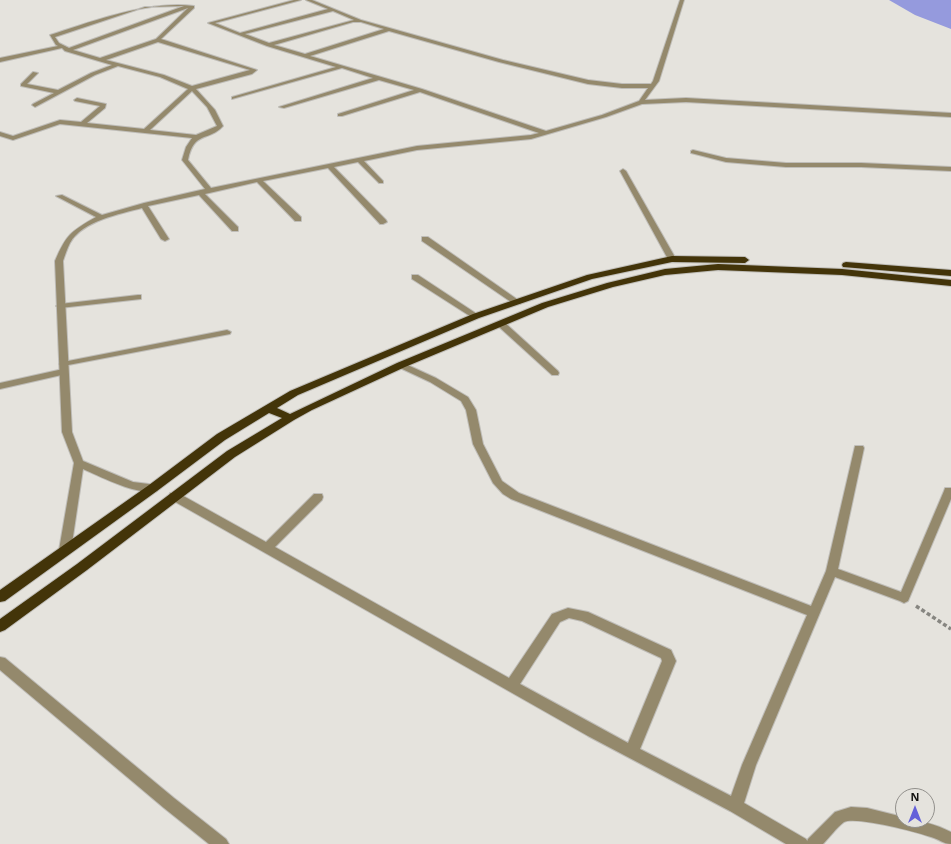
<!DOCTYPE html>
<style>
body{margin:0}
#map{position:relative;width:951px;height:844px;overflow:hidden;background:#e5e3dd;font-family:"Noto Sans",sans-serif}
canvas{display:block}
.north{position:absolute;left:895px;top:788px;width:40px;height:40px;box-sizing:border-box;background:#e5e3dd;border:1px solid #918f8b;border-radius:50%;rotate:0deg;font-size:11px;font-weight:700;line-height:16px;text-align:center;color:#131210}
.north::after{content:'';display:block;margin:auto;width:14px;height:18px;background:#6460d9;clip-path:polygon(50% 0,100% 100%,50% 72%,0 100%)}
</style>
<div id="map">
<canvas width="951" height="844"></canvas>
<div class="north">N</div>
</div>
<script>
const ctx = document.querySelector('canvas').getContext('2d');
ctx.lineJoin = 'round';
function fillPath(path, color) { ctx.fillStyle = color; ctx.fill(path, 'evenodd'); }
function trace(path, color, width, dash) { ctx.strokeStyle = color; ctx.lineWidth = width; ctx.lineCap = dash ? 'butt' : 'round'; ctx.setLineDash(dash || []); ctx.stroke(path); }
const water = new Path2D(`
 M889 0H951V29L915 15Z`);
const path = new Path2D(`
 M916 606 951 629`);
const service = new Path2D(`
 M412 275H418L480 316 479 318H473L412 279Z
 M138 295H141V299L60 308 56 306 60 304Z
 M498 322H504L558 371 559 373 558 375H552L498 326 497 324Z
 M227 330 231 332 230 334 63 366 59 364 63 362Z
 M63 369 67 372 66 374 0 389V383Z
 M851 807 867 808 903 817V820C921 820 935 824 951 832V844C943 844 939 839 931 837 917 832 856 816 844 822 837 827 829 838 823 844H806L808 839 835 812Z`);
const minor = new Path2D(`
 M294 0H301L215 23 240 33 328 9 306 0H312L361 20 503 60 588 80 622 84H651L653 81 680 0H684L659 81 645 100 686 98 951 113V117L686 102 642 104 606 117 531 139 417 150 364 161 383 181V183H379L358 162 334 167 386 220 387 222 383 224H380L328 168 263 181 301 217V221H295L257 182 205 194 238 227V231H232L199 195 148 206 169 239 165 241 161 239 142 208C120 214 82 221 70 243 67 249 65 255 63 261L72 432 83 461 133 482 157 485 158 488 157 491C138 496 101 477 83 469L71 550 69 553 65 554 61 553 59 550 74 463 62 432 55 261C66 235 71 231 96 217L56 196 62 195 102 215 144 203 205 189 182 160 186 147 192 138 60 124 13 140 0 136V132L13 136 60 120 81 122 100 106 75 101 74 100 77 98 106 104 105 108 87 123 144 129 188 89 160 77 118 66 95 75 35 107 32 105 33 104 54 93 21 86V84L33 72 38 73 27 84 58 90 91 73 112 65 65 51 62 48 0 62V58L58 46 56 45 50 35C93 21 149 0 194 6V8L161 39 257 70 252 74 196 89 215 110 223 126C209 142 194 130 188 160L211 188 417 146 531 135 539 133 420 92 342 116H338V114L414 90 379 80 284 108 279 107 373 78 342 68 232 99V97L336 67 267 46 208 23ZM184 6 69 48 59 43 55 37 145 7ZM188 8 156 39 100 58 73 50ZM333 11 354 20 269 43 245 34ZM353 22H361L384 29 305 54 274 45ZM389 31 499 62 588 84 622 88H648L639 101 602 115 546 131 422 89 310 56ZM158 42 250 70 192 86 164 75 106 60ZM192 91 207 107 217 126 196 135 150 130Z
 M693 150 726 158 786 163H861L951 167V171L861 167H786L726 162 691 153V151Z
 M623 169 626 171 676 259 675 261H669L668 259 620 171Z
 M422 237H428L521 302 520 304H514L422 241Z
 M401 362 436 378 468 397 476 410 483 444 502 481 519 493 811 606 826 571 855 446H863L864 448 838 569 901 592 944 491 945 488H951V499L908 601 904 603 900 601 835 577 756 765 744 803 806 839 809 844H786L730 811 588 736 170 499 169 496 170 493H178L266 542 314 494H322L323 497 322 500 275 547 509 678 552 614 568 608 588 612 671 650 676 661 640 749 731 796 742 765 807 615 511 499 503 494 493 483 473 444 466 410 461 401 430 382 398 367 396 365 398 363ZM569 618 582 621 661 658 662 661 628 743 520 684 560 622Z
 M0 657 5 658 174 798 226 839 229 844H209L164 808 0 670Z`);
const trunk = new Path2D(`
 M672 256 745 257 749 260 745 263 672 262 592 279 479 318 298 395 277 408 290 414 397 363 542 303 607 283 665 269 718 264 842 269 951 280V286L842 275 718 270 665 275 613 287 548 307 405 367 312 410 294 420 235 457 87 570 5 630 0 632V619L77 564 227 451 282 418 269 413 225 440 157 491 5 601 0 602V590L149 485 217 434 290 391 473 314 587 275Z
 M846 262 951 270V276L843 267 842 265 843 263Z`);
fillPath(water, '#959add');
trace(service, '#bfbdb8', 2);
trace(minor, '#bfbdb8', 2);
trace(trunk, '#bfbdb8', 2);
trace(path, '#878681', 3.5, [4, 2.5]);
fillPath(service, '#94896c');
fillPath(minor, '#94896c');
fillPath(trunk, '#433409');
</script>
